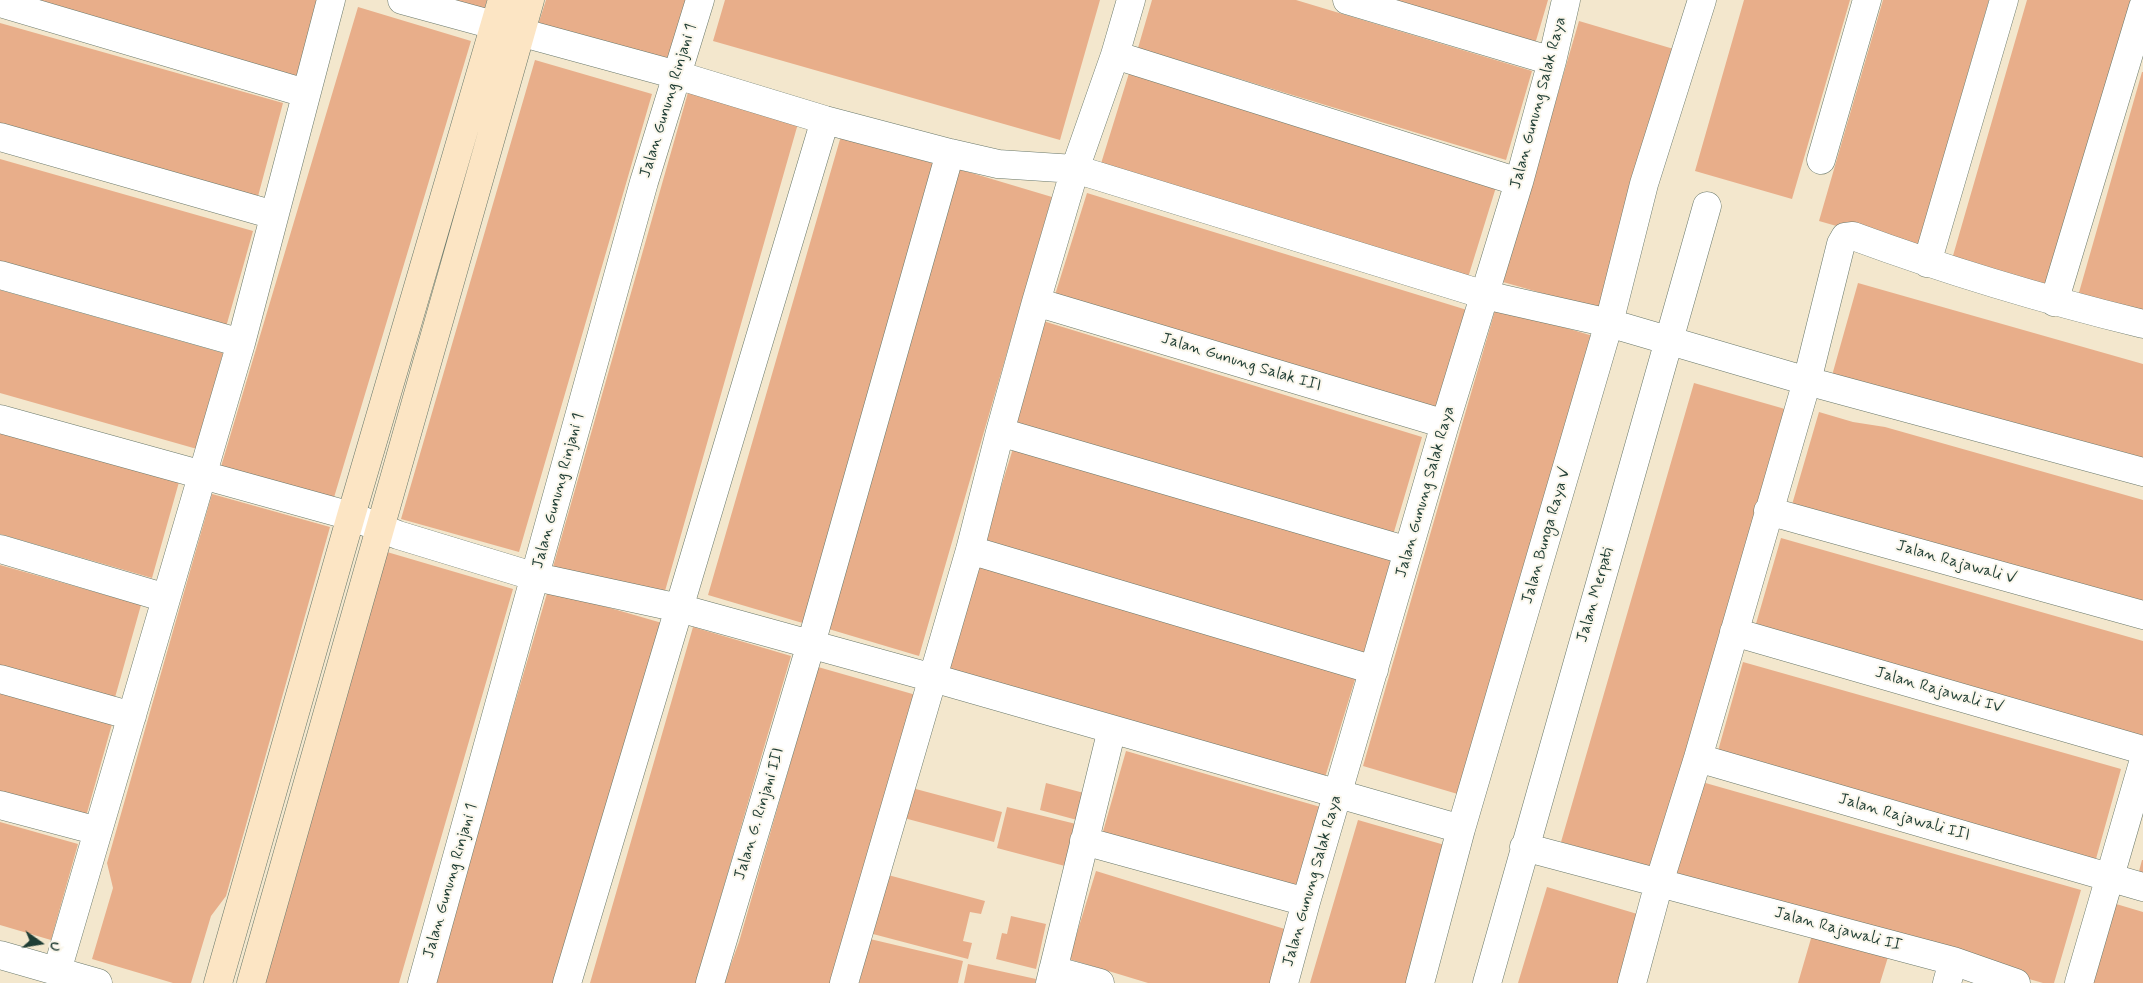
<!DOCTYPE html>
<style>
body{margin:0}
#map{position:relative;width:2143px;height:983px;overflow:hidden;background:#f3e7cd;font-family:Mynerve,sans-serif}
canvas{display:block}
.north{position:absolute;left:15px;top:918px;width:50px;height:50px;-webkit-text-stroke:4px #fbf7ec;paint-order:stroke;rotate:103deg;font-size:14px;font-weight:700;line-height:20px;text-align:center;color:#1f3d34}
.north::after{content:'';display:block;margin:auto;width:18px;height:22px;background:#1f3d34;clip-path:polygon(50% 0,100% 100%,50% 72%,0 100%)}
</style>
<div id="map">
<canvas width="2143" height="983"></canvas>
<div class="north">U</div>
</div>
<script>
const ctx = document.querySelector('canvas').getContext('2d');
ctx.lineJoin = 'round';
function fillPath(path, color) { ctx.fillStyle = color; ctx.fill(path, 'evenodd'); }
function trace(path, color, width, dash) { ctx.strokeStyle = color; ctx.lineWidth = width; ctx.lineCap = dash ? 'butt' : 'round'; ctx.setLineDash(dash || []); ctx.stroke(path); }
function drawText(font, color, halo, rows, align = 'center') {
  ctx.font = font + ' Mynerve,sans-serif'; ctx.lineWidth = 4; ctx.setLineDash([]); ctx.textBaseline = 'middle'; ctx.strokeStyle = halo; ctx.fillStyle = color; for (const [text, x, y, turn = 0] of rows) {
    ctx.save(); ctx.translate(x, y); ctx.rotate((+turn || 0) * Math.PI / 180); ctx.textAlign = isNaN(turn) ? turn : align; if (halo) ctx.strokeText(text, 0, 0); ctx.fillText(text, 0, 0); ctx.restore();
  }
}
const building = new Path2D(`
 M24 0H319L297 78Z
 M417 0H487L482 18Z
 M546 0H687L668 64 538 25Z
 M725 0H1100L1060 140 713 41Z
 M1152 0H1296L1532 71 1506 160 1138 48Z
 M1390 0H1548L1535 44Z
 M1744 0H1850L1792 199 1695 171Z
 M1883 0H1989L1917 249 1819 221Z
 M2027 0H2133L2047 294 1950 266Z
 M358 7 471 41 332 504 220 470Z
 M1579 21 1677 50 1601 310 1503 282Z
 M0 23 283 103 257 200 0 126Z
 M535 60 652 94 519 552 401 519Z
 M1130 70 1497 184 1466 284 1099 170Z
 M2142 72H2143V314L2078 296Z
 M689 89 799 120 663 598 553 567Z
 M841 136 939 165 806 624 708 595Z
 M0 159 253 231 226 327 0 263Z
 M955 168 1052 197 919 656 822 627Z
 M1087 193 1467 310 1436 414 1054 298Z
 M1858 283 2143 364V468L1831 379Z
 M0 290 223 353 197 449 0 393Z
 M1496 307 1593 336 1461 795 1363 766Z
 M1043 321 1422 437 1391 542 1011 425Z
 M1694 383 1792 411 1659 870 1561 842Z
 M1819 412 1853 422 1885 427 2143 500V604L1791 508Z
 M0 431 179 482 152 578 0 534Z
 M1015 442 1397 560 1365 663 983 545Z
 M212 494 330 527 226 896 211 916 191 983H173L92 959 113 888 107 863Z
 M1781 538 2143 641V736L1753 634Z
 M387 552 513 589 399 983H265L301 859 308 827Z
 M978 557 1357 673 1323 784 944 667Z
 M0 565 141 605 114 701 0 668Z
 M548 590 662 623 558 983H433Z
 M693 627 791 656 762 754 696 983H590Z
 M1743 662 2121 769 2094 866 1716 758Z
 M818 667 916 695 832 983H724L739 942Z
 M0 692 112 724 85 820 0 796Z
 M1126 751 1324 808 1299 892 1102 835Z
 M1702 782 2081 890 2054 983H2043L1675 878Z
 M1046 783 1084 793 1077 820 1040 810Z
 M912 788 1002 812 994 842 904 818Z
 M1007 807 1076 824 1065 866 997 848Z
 M1358 820 1455 848 1416 983H1310Z
 M0 822 78 844 51 940 0 925Z
 M2142 860H2143V876L2138 875Z
 M1096 871 1288 930 1273 983H1148L1069 959Z
 M888 875 985 901 981 914 970 912 963 941 972 943 968 959 873 934Z
 M1547 887 1644 916 1625 983H1518Z
 M2106 901 2143 912V983H2082Z
 M1011 916 1046 924 1036 969 996 959 1002 933 1007 934Z
 M1812 935 1888 957 1880 983H1798Z
 M870 939 963 961 958 983H859Z
 M968 964 1036 979 1035 983H964Z`);
const street = new Path2D(`
 M402 0 677 75 825 120 950 153 998 164 1075 169 1485 295 1609 323 1807 381 2143 472
 M1347 0 1552 61
 M0 3 305 93
 M1115 55 1519 182
 M0 137 274 215
 M1821 160 1867 0
 M1927 263 2004 0
 M0 275 241 343
 M1036 302 1445 424
 M2054 302 2143 7
 M0 419 351 516 398 535 536 577 679 608 933 678 1461 829
 M1000 432 1408 551
 M1768 511 2143 615
 M0 549 166 598
 M970 550 1374 670
 M1734 632 2143 750
 M0 679 132 716
 M1698 758 2143 887
 M0 805 98 831
 M1084 841 1306 902
 M1524 847 1953 961 2016 983
 M0 955 98 983
 M1053 970 1100 983
 M57 971 241 343 331 0
 M422 983 644 182 700 0
 M567 983 825 120
 M710 983 811 644 950 153
 M844 983 970 550 1000 432 1036 302 1075 169 1115 55 1131 0
 M1050 983 1112 729
 M1284 983 1306 902 1445 424 1519 182 1552 61 1566 0
 M1420 983 1461 829 1609 323 1644 184 1702 0
 M1487 983 1707 206
 M1632 983 1659 883 1698 758 1807 381 1841 244 1845 237 1853 236C1948 271 2045 300 2143 324
 M1947 983 1953 961
 M2079 983 2143 763`);
const secondary = new Path2D(`
 M218 983 351 516 502 0
 M251 983 530 0`);
const streetNames = [
 ["Jalan Gunung Rinjani 1",669,101,-73],
 ["Jalan Gunung Salak Raya",1539,103,-75],
 ["Jalan Gunung Salak III",1241,363,17],
 ["Jalan Gunung Rinjani 1",559,491,-75],
 ["Jalan Gunung Salak Raya",1426,492,-74],
 ["Jalan Bunga Raya V",1547,536,-74],
 ["Jalan Rajawali V",1956,563,16],
 ["Jalan Merpati",1596,595,-74],
 ["Jalan Rajawali IV",1939,691,16],
 ["Jalan G. Rinjani III",760,814,-73],
 ["Jalan Rajawali III",1904,818,16],
 ["Jalan Gunung Rinjani 1",451,881,-74],
 ["Jalan Gunung Salak Raya",1313,881,-74],
 ["Jalan Rajawali II",1838,930,15]
];
fillPath(building, '#e8ae8a');
trace(street, '#69786a', 29);
trace(secondary, '#69786a', 29);
trace(street, '#fff', 28);
trace(secondary, '#fce5c4', 28);
drawText('16px', '#1f3d34', '#fbf7ec', streetNames);
</script>
